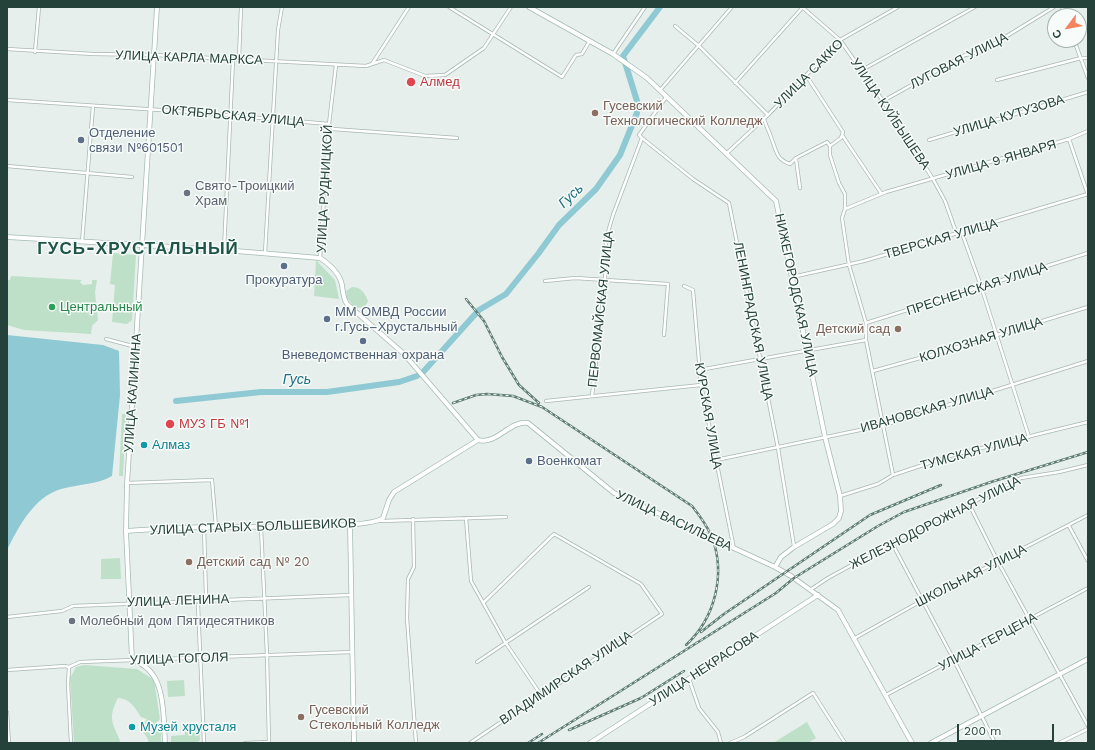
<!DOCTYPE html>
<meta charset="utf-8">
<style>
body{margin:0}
#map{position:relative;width:1095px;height:750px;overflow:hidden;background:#e6efeb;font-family:"Work Sans",sans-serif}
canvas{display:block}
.frame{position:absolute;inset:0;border:8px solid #24423a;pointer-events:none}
.north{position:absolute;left:1047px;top:8px;width:40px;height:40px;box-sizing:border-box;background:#f7fbf9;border:1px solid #a3b1ad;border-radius:50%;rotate:238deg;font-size:11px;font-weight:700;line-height:16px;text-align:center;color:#24423a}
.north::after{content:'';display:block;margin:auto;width:14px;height:18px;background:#f4845f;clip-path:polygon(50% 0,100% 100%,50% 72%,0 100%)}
.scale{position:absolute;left:957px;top:724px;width:97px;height:18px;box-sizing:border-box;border:2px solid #24423a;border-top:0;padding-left:5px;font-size:12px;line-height:14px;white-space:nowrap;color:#24423a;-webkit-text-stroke:3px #f7fbf9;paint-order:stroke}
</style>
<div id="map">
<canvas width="1095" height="750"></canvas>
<div class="frame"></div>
<div class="north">С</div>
<div class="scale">200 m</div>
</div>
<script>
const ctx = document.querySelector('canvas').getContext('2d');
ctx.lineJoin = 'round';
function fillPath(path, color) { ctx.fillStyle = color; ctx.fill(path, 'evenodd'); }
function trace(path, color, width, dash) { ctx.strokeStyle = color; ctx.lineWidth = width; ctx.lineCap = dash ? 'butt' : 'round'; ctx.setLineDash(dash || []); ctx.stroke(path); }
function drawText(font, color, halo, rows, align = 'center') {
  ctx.font = font + ' "Work Sans",sans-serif'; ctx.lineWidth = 3; ctx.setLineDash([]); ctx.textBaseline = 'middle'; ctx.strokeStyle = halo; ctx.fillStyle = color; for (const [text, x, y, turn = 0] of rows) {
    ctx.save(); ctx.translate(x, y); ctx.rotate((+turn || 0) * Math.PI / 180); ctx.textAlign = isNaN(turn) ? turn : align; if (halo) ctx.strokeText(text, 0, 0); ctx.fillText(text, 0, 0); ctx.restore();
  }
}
const green = new Path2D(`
 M113 253 136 255 132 320 127 324 112 322 115 285 110 284Z
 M316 260 335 280 339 299 314 296Z
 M11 276 82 280 80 282 83 285 92 284V280H97L95 292 98 320 92 326 91 334 24 330 7 325V280H10Z
 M352 287C361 287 365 293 368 301L365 307 355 308 347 298 346 291Z
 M122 414H126L123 476H119Z
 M120 558 121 579H101V559Z
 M84 665 137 669 154 680 160 719 153 727 152 730 161 732V743H149C146 730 136 733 147 719L141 717C134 707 131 699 118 698 107 719 113 723 121 743H74L70 678 76 667Z
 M184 680 185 696 168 697 167 681Z
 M807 722 816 738 808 743H773Z
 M199 725 200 740 197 743H171V736L185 735 184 726Z`);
const water = new Path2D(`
 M7 335 103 345 119 351 120 395 112 476C96 485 78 484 61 489 34 497 19 526 7 550Z`);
const river = new Path2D(`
 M424 371 479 310 506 294 538 254 559 225 596 189 620 155 637 113V101L623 56 660 7
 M176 401 261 392H327L399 382 417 376`);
const street = new Path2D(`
 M449 7 562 77 576 55 582 54 589 42
 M802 7 840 40 883 101 933 179 945 201 957 235
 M1062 7 1065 16
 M675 26 699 46 768 115
 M1074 40 1088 78
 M7 49 93 54 155 55 366 66 384 60 425 76 445 75 484 48 511 7
 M35 52 39 7
 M613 54 645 7
 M239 59 241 7
 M372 64 409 7
 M862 70 975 7
 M806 75 843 132 841 138 830 146V155L839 183 845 194V209L842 218 849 265 866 323V340L893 475
 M997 80 1081 58H1088
 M735 83 803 7
 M661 89 732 7
 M7 100 191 112 329 124 333 129 457 138
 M883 101 965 55 981 52 1054 7
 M764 119C766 126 770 133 772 140 777 152 776 159 790 164L796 158 827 142 830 146
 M842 135 881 193
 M642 138 693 179 729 203 778 448 794 546
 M1069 139 1088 195
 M929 140 1088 92
 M727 153 768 115 840 40 898 7
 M796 159 800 188
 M7 166 132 177
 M845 209 886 192 1069 139 1088 131
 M962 233 981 286 1029 437
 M82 242 93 106
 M224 250 233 60
 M265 253 278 30 282 7
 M320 258 329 124 336 65
 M792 277 864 261 1088 194
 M545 281 575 278 668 284 664 335
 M684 286 693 290 701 385 734 549
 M866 323 1088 253
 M106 339 136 347
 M699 370 866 340
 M873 371 938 353 1088 307
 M592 396 605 281 606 239 613 215 642 138 639 135 667 96
 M546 401 701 385
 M716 460 884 425 1088 361
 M127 483 212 480 216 527
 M840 496 878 484 893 475 953 455 1088 422
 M969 504 998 562 1088 726
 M466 518 471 581 505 642 541 695
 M413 519 414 567 408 579 407 618 416 743
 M381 521 506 517
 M1069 526 1088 561
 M261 527 267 655 269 743
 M892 543 954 660 995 743
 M810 590 828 578 892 543 1021 478 1059 472 1088 465
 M7 617 62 611 73 606 351 595
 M855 638 923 600 1088 515
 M477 662 589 587
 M69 667 68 684 71 743
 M7 670 65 666 69 667 80 662 352 652
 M689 679 699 708 718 732 721 743
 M886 695 1088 588
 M7 712 9 743
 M204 743 198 605 206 596 204 527
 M245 743 268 742
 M470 743 662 614 641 584 554 534 483 603
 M730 743 744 737 813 693 845 743
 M1059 743 1088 729`);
const secondary = new Path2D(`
 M157 7 127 484 126 531 132 660C167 670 163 714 165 743
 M529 7 613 54 647 78 776 201 825 437 840 496 841 511 839 518 833 524 794 547 781 557 775 567
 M7 237 224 250 320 258C329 264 340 274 342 285 343 292 343 298 347 304L404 354 478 440
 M478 440C497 445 510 420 528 423L614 493 775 567 791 576 838 610 912 743
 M350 525 354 743
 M126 531C156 529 186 527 215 527 241 526 369 530 383 518L389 500 394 492 478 440
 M590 743 818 595
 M931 743 1088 659`);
const rail = new Path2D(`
 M466 299 484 321 502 357 519 385 539 403
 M453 403 476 395 487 394 513 396 542 407 692 506C700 516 707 526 712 537 726 575 715 618 686 645
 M701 632 724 614 870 515 941 485
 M569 730 641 698 684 671
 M528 743 542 734
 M538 743 776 593 794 578 878 526 904 512 991 482 1088 452`);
const markers = [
 [411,82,5,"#e0444e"],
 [595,113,4,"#8d6e63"],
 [81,140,4,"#5c6f8a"],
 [187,193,4,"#6b7280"],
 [284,266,4,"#5c6f8a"],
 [52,307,4,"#2e9e5b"],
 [327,319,4,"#5c6f8a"],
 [898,329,4,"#8d6e63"],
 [363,341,4,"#5c6f8a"],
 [170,424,5,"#e0444e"],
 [144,445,4,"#0f9aa8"],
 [529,461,4,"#5c6f8a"],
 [189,562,4,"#8d6e63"],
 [72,621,4,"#6b7280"],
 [301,717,4,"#8d6e63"],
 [132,727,4,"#0f9aa8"]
];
const streetNames = [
 ["УЛИЦА КАРЛА МАРКСА",189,58,2],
 ["ЛУГОВАЯ УЛИЦА",959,61,-27],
 ["УЛИЦА САККО",809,74,-45],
 ["УЛИЦА КУЙБЫШЕВА",890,114,56],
 ["ОКТЯБРЬСКАЯ УЛИЦА",233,116,5],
 ["УЛИЦА КУТУЗОВА",1009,116,-17],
 ["УЛИЦА 9 ЯНВАРЯ",1001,160,-16],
 ["УЛИЦА РУДНИЦКОЙ",325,189,-87],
 ["ТВЕРСКАЯ УЛИЦА",941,239,-16],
 ["ПРЕСНЕНСКАЯ УЛИЦА",977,289,-18],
 ["НИЖЕГОРОДСКАЯ УЛИЦА",796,295,78],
 ["ПЕРВОМАЙСКАЯ УЛИЦА",601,309,-84],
 ["ЛЕНИНГРАДСКАЯ УЛИЦА",753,321,79],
 ["КОЛХОЗНАЯ УЛИЦА",981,340,-17],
 ["УЛИЦА КАЛИНИНА",133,393,-86],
 ["ИВАНОВСКАЯ УЛИЦА",927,410,-16],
 ["КУРСКАЯ УЛИЦА",708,416,80],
 ["ТУМСКАЯ УЛИЦА",974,452,-15],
 ["УЛИЦА ВАСИЛЬЕВА",674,521,25],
 ["ЖЕЛЕЗНОДОРОЖНАЯ УЛИЦА",935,523,-27],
 ["УЛИЦА СТАРЫХ БОЛЬШЕВИКОВ",253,527,-2],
 ["ШКОЛЬНАЯ УЛИЦА",971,576,-27],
 ["УЛИЦА ЛЕНИНА",178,601,-2],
 ["УЛИЦА ГЕРЦЕНА",988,642,-28],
 ["УЛИЦА ГОГОЛЯ",179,659,-2],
 ["УЛИЦА НЕКРАСОВА",704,669,-33],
 ["ВЛАДИМИРСКАЯ УЛИЦА",566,678,-34]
];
const healthNames = [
 ["Алмед",420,82],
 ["МУЗ ГБ №1",179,424]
];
const educationNames = [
 ["Гусевский",603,106],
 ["Технологический Колледж",603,121],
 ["Детский сад",890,329,"right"],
 ["Детский сад № 20",197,562],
 ["Гусевский",309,710],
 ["Стекольный Колледж",309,725]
];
const serviceNames = [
 ["Отделение",89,133],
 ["связи №601501",89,148],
 ["Прокуратура",284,280,"center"],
 ["ММ ОМВД России",335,312],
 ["г.Гусь–Хрустальный",335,327],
 ["Вневедомственная охрана",363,355,"center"],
 ["Военкомат",537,461]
];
const worshipNames = [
 ["Свято-Троицкий",195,186],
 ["Храм",195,201],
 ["Молебный дом Пятидесятников",80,621]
];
const leisureNames = [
 ["Центральный",60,307]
];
const cultureNames = [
 ["Алмаз",152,445],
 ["Музей хрусталя",140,727]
];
const waterNames = [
 ["Гусь",571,196,-44],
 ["Гусь",297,380]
];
const districtNames = [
 ["ГУСЬ-ХРУСТАЛЬНЫЙ",138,249]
];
fillPath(green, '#bfe0c8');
fillPath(water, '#8ec9d4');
trace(river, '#8ec9d4', 6);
trace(street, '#a8b8b2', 4);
trace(secondary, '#a4bbb3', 5.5);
trace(street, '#fff', 2.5);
trace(secondary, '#fff', 4);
trace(rail, '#5f7d75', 2.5);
trace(rail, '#f7fbf9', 1, [3]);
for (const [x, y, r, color] of markers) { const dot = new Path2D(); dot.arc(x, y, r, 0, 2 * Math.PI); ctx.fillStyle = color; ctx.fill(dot); trace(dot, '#f7fbf9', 1.5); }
drawText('13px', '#24423a', '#f7fbf9', streetNames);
drawText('13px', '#be3a42', '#f7fbf9', healthNames, 'left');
drawText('13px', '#785e54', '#f7fbf9', educationNames, 'left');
drawText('13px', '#4e5e75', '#f7fbf9', serviceNames, 'left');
drawText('13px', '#5b616d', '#f7fbf9', worshipNames, 'left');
drawText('13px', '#27864d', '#f7fbf9', leisureNames, 'left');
drawText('13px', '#0d838f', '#f7fbf9', cultureNames, 'left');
drawText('italic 14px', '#1c6f80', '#f7fbf9', waterNames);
ctx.letterSpacing = '1px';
drawText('bold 17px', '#1f5548', '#f7fbf9', districtNames);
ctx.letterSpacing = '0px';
</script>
